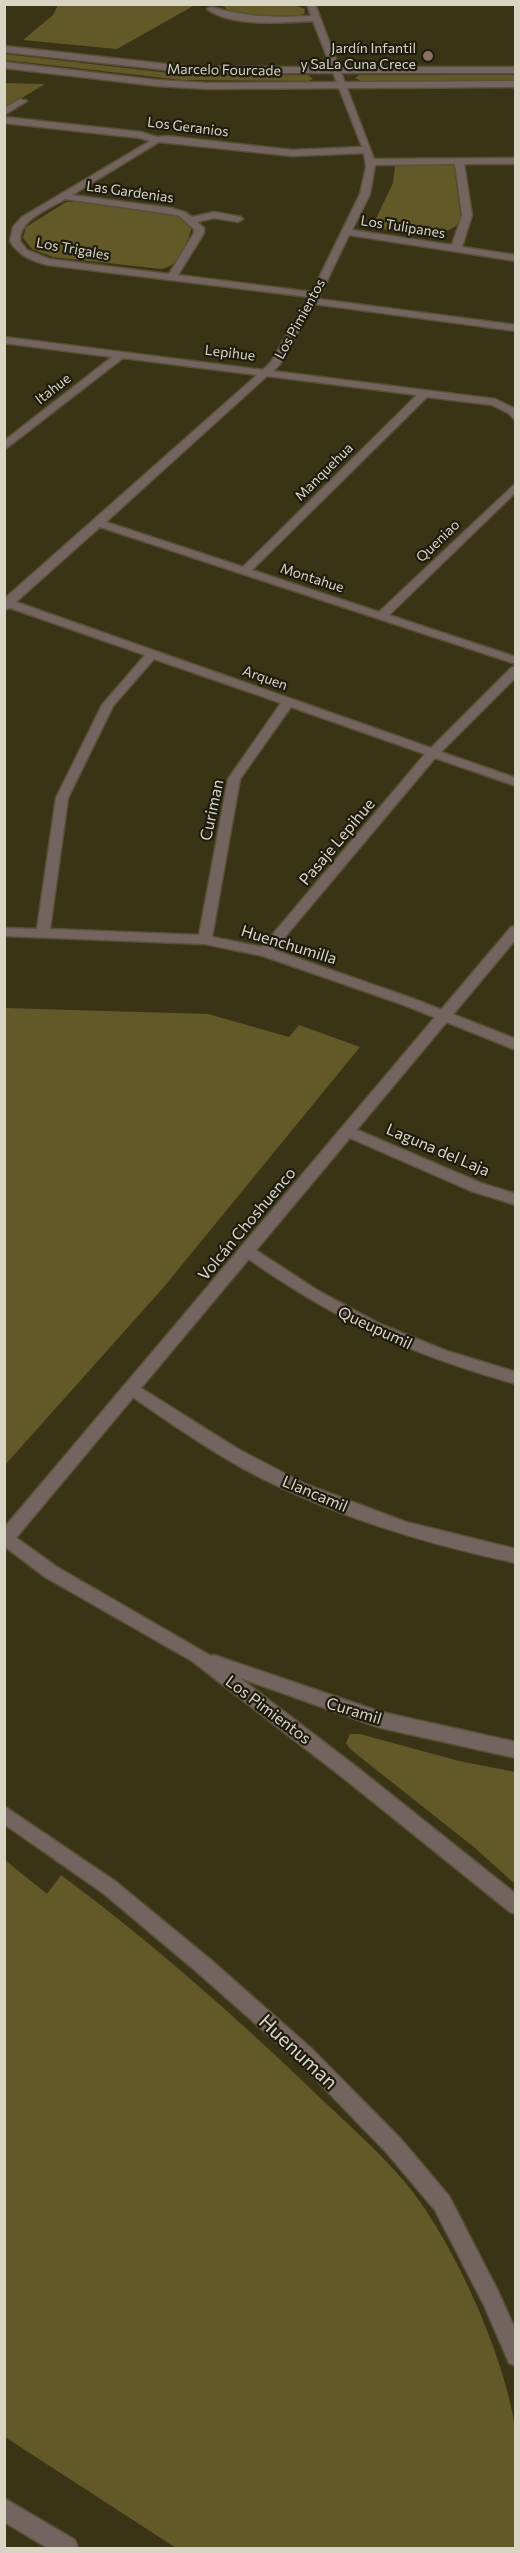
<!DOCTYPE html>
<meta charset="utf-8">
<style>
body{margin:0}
#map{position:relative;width:520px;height:2553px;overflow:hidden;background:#3a3417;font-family:Commissioner,sans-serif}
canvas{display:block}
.frame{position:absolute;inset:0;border:6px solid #d9d5c5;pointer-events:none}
</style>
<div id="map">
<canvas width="520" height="2553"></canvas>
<div class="frame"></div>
</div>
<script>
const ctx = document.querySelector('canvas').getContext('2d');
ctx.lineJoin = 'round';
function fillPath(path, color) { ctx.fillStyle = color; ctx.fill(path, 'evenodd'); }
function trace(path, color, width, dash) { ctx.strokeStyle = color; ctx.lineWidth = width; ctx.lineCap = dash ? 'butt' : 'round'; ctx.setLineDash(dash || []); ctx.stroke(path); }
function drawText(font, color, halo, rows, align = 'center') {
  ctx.font = font + ' Commissioner,sans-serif'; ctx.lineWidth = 4.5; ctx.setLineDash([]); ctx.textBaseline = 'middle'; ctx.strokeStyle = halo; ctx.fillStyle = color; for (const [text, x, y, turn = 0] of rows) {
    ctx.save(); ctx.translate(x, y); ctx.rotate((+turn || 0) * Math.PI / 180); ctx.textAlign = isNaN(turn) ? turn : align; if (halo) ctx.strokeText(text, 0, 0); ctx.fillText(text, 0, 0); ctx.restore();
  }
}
const green = new Path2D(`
 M58 5V4L195 5 117 49 23 40 53 15Z
 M222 5H295L305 9 304 14C279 23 251 18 226 13V8Z
 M5 54 195 76 308 75 313 79 308 81 182 80 5 60Z
 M359 75H515L516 80 361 81 355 78Z
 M4 83H5L45 84 5 108Z
 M395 165H454L461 221C440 245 399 232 372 227L393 183Z
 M66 202H79L177 216 192 227C187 243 181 266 161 269L53 257 32 249 23 238 26 227Z
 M5 1008 208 1014 289 1037 299 1025 360 1047 163 1288 5 1465Z
 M350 1734H360L459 1761 515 1772V1884L475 1848 350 1749 346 1743Z
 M5 1860 47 1894 61 1875C150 1941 233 2014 313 2091 343 2120 376 2148 403 2180 451 2235 504 2354 515 2426 517 2439 516 2453 516 2467 516 2494 516 2521 515 2548H176L5 2437Z`);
const minor = new Path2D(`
 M307 4H315L374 159 516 158V164H464L472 215 462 247 516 255V261L349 235 318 299 516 325V331L314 304 280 364 273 371 495 399 516 409V421L508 413 492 405 427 397 252 570 379 612 516 483V492L389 615 516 657V664L100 527 16 602 431 748 512 667H516V677L441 752 516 778V786L435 758 274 950 414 999 516 1039V1050L404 1005 263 956 205 944 4 936V928L37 929 56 798 102 705 145 655 10 608 4 610V599L257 375 123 358 4 450V441L112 357 4 343V337L263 370 271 362 309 297 48 265C32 261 19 256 10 241L13 227 22 217 150 141 140 138 4 123V117L141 132 157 137 167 136 292 150 362 147 313 21C283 22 233 28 207 9L211 7C247 17 274 18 311 16ZM159 142 292 156 364 153 366 167 360 194 312 292 178 275 204 233V228L197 222 214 218 238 222 243 219 241 217 214 212 192 217 185 212 171 208 72 195ZM455 164 462 215 452 245 352 230 370 194 375 165ZM65 199 170 214 179 216 194 229V233L169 274 49 259 27 250 20 241C19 219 49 209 65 199ZM267 376 417 395 243 567 106 522ZM154 659 281 703 228 779 199 935 50 929 68 798 113 706ZM291 707 425 754 262 947 212 937 240 779Z
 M20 99 27 101 4 115V108Z
 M348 1126 481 1183 516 1194V1205L471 1191 343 1135 341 1131Z
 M248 1245 317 1290 380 1324 447 1351 516 1372V1384C409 1354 333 1319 243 1255L241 1251 243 1247Z
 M133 1383 238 1449 305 1484 406 1522 516 1549V1563C427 1544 340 1518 259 1477 213 1453 170 1423 127 1393L125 1389 127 1385Z
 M4 1529 57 1567 211 1656 214 1655 381 1712 516 1742V1758L381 1728 240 1678 358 1768 516 1894V1914L510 1912 346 1780 192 1661 45 1577 4 1546Z
 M4 1806 115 1881 211 1960 312 2049 400 2138 449 2196 498 2291 516 2331V2366L509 2363 484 2305 435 2210 386 2152 298 2061 197 1972 103 1893 4 1824Z
 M4 2498 75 2540 78 2548H48L4 2522Z`);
const tertiary = new Path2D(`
 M4 46 193 67H516V73H193L4 52Z
 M4 62 157 80 208 83 516 81V87L208 89 157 86 4 68Z
 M516 926V939L10 1545 4 1547V1528L511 927Z`);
const markers = [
 [428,56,6,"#8d6e63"]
];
const farPoinames = [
 ["Jardín Infantil",416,48],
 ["y SaLa Cuna Crece",416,64]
];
const farStreetnames = [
 ["Marcelo Fourcade",224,70,1],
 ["Los Geranios",188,127,7],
 ["Las Gardenias",130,192,8],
 ["Los Tulipanes",403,227,9],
 ["Los Trigales",73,249,10],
 ["Los Pimientos",300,319,-61],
 ["Lepihue",230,353,7],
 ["Itahue",53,389,-38],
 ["Manquehua",324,472,-45],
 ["Queniao",438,541,-44],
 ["Montahue",312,578,18],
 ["Arquen",265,678,20]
];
const streetNames = [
 ["Curiman",212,810,-78],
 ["Pasaje Lepihue",337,842,-50],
 ["Huenchumilla",289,945,17],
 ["Laguna del Laja",438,1150,23],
 ["Volcán Choshuenco",247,1224,-50],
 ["Queupumil",375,1328,25],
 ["Llancamil",315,1494,23],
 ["Los Pimientos",268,1710,37],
 ["Curamil",354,1711,17]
];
const nearStreetnames = [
 ["Huenuman",298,2052,43]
];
fillPath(green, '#625828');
trace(minor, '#575136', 3);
trace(tertiary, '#575136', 3);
fillPath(minor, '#73645f');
fillPath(tertiary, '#73645f');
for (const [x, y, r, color] of markers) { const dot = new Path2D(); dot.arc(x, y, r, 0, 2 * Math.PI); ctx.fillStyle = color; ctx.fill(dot); trace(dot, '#1e1c0f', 2); }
drawText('14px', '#d9d5c5', '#1e1c0f', farPoinames, 'right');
drawText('14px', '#d9d5c5', '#1e1c0f', farStreetnames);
drawText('16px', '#d9d5c5', '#1e1c0f', streetNames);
drawText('20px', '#d9d5c5', '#1e1c0f', nearStreetnames);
</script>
